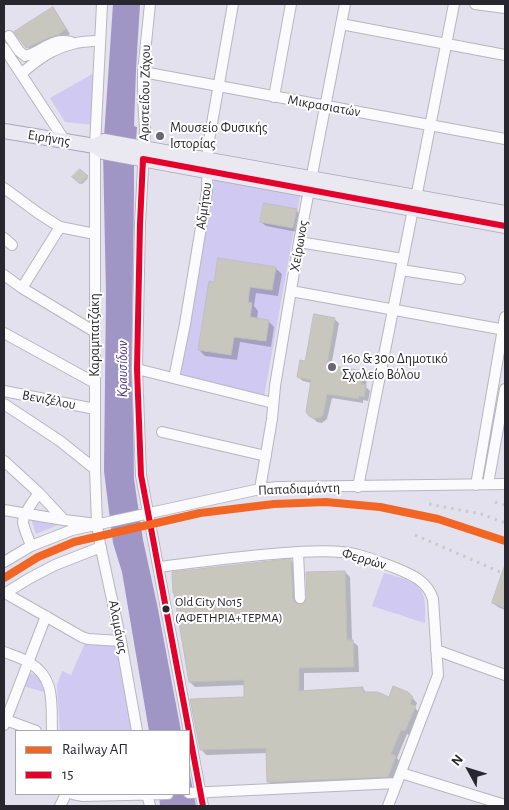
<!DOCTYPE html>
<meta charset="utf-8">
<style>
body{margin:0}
#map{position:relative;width:509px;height:810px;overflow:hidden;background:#e2e1ed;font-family:"Alegreya Sans",sans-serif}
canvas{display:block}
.frame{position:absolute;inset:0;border:5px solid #282730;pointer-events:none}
.legend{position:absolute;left:15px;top:730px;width:175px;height:65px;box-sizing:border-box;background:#fff;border:1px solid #a9a9ac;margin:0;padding:6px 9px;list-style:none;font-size:15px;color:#282730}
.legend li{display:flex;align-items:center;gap:10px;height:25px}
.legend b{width:25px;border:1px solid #a9a9ac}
.north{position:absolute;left:444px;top:745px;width:50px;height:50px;-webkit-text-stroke:4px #fff;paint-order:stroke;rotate:309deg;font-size:14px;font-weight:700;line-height:20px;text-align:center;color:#282730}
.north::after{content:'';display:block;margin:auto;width:18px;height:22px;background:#282730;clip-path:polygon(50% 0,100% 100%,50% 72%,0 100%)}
</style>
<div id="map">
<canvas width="509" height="810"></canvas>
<div class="frame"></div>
<ul class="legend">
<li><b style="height:6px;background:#f26522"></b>Railway ΑΠ</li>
<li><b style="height:6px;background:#e4002b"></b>15</li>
</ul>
<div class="north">N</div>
</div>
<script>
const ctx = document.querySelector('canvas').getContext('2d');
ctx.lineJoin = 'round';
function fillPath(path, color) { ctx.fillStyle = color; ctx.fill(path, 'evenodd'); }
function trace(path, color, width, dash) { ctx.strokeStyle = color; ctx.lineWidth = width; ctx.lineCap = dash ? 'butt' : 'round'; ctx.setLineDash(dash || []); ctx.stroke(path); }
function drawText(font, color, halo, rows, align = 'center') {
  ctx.font = font + ' "Alegreya Sans",sans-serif'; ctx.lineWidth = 4; ctx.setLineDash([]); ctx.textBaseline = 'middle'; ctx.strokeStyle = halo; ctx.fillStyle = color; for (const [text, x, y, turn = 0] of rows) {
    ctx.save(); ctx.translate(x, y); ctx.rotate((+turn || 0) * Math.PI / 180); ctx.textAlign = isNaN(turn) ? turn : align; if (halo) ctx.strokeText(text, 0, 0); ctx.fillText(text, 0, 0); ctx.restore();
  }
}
const green = new Path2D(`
 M96 72 95 125 65 122 50 98Z
 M214 180 300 196 264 397 177 374 187 329ZM264 203 296 209 293 228 260 222ZM218 258 276 267 272 290 250 287 248 302 252 304 251 309H247L246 316 269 320 266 341 240 338 235 332 231 355 198 350 203 315 214 316 210 281 214 282Z
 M31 519 57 523 58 525 36 534Z
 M384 573C398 577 421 581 424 598 426 606 425 615 425 623L372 606Z
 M85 643 116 645 132 731H60L57 685 62 671 71 675Z
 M29 673C40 675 42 682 44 692L23 686Z`);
const water = new Path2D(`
 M113 4H140L136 70 134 126 137 127 134 166V194L132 333 134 479 143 540 157 604 181 731H149L122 572 113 543 104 471 106 293 103 152Z
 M189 770 196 806H160L159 794H189Z`);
const shadow = new Path2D(`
 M53 8 57 13 70 34 63 39 32 52 16 32Z
 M80 171 88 178 82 184 74 177Z
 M296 210 301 215 297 232 266 226 261 222Z
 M275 268 282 274 278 296 256 293 254 306 258 311 257 319 268 321 274 327 271 347 240 342 237 360 205 356 199 350 215 283Z
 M334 319 339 323 331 367 363 373 367 377 366 387 370 391 368 401 363 400V403L332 398 327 419 322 423 317 422 308 413 312 383 303 381 298 377 306 362Z
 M291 561 296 566 298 605H305L345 572 350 577 352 641 358 646 359 672 304 673V692L362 688 367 693 390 698 408 693 417 703 415 708 420 713 411 736 407 734 397 758 401 763 393 781 274 787 269 782 268 753 206 755 201 749 245 698V685L195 687 190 682Z
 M500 583 505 585V610L498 607 493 603Z`);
const building = new Path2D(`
 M53 7 66 29 58 35 50 37 26 48 14 32Z
 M80 169 88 176 80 184 72 177Z
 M264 203 297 209 293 228 260 222Z
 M218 258 276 267 272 290 250 287 248 302 252 303 250 317 269 320 266 341 234 337 231 355 198 350 209 281 214 282Z
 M314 314 335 318 327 365 363 371 361 384 366 385 364 397 359 396V399L327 394 323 415 321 417 314 419 309 416 306 412 311 380 297 377 300 360 305 361Z
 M291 559 293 599 295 602 300 605 304 603 307 598 306 572 345 571 347 640H353L354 667 299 668V691L363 687V692H378L389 697 393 686 408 692 413 697 410 704 416 706 405 731 401 730 391 754 396 756 388 777 267 782 266 748 200 750 190 699 244 697V680L189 682 174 593H173L172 572 253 563Z
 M504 568 505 569V608L492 603Z`);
const minor = new Path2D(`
 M102 4 95 146V469L97 524 100 544 121 641 137 731
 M150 4 143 72V97L145 130 140 224 137 369 141 475 203 806
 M475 4 505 8
 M341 24 505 55
 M9 36 19 51 25 56C42 52 52 37 71 42
 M4 48 65 141
 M143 72 505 139
 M21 74C38 59 53 48 76 43 84 41 92 42 100 40
 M274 97 291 4
 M4 188 38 213 60 227 95 234
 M416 198 454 4
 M4 238 12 245
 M299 242 403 259
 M401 270 460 279
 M4 275 22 288 95 332
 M22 288 60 227
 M291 291 505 330
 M4 333 95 383
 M137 369 273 403
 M174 378 185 324 207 191 208 146 233 4
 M4 391 95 409
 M4 404 60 441 95 469
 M162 432 266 456
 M4 461 39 493 64 520
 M488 484 505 389
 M476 485 505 317
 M358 487 413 209
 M260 489 272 419 275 386 299 242 345 4
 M4 510 64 520 89 523
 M31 546C29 539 24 530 23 522 23 514 34 500 39 493
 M298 552 300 598
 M4 562 31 546 72 530 260 489 277 487 505 484
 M158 567C200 562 242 556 284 553 303 552 323 550 341 552 359 553 376 561 393 567 410 574 427 580 433 599L438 675 388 806
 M5 593 82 637 88 639 121 641
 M4 594 30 578 55 565 101 547
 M436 650 505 675
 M4 652C12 655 22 658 30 663 56 679 51 704 52 731
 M6 720 36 731
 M4 725 46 616
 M401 773 505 805
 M189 793 397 783
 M73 794 83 796 168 794
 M147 794 150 806
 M60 806 66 794`);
const major = new Path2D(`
 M4 131 95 146 103 152 505 226
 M95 146 104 141 505 213`);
const rail = new Path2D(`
 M495 502 505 505
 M429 504 481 514 505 523
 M415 535 505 574`);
const bus1 = new Path2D(`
 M203 806 141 475 137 369 140 224 143 159 505 226`);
const rail1 = new Path2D(`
 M4 578 38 557 74 542 200 513 274 504 326 502 380 507 438 519 505 541`);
const markers = [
 [160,136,5,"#696872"],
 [332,367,5,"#696872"],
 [166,609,4.5,"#282730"]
];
const busNames = [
 ["Old City Νο15",175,602],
 ["(ΑΦΕΤΗΡΙΑ+ΤΕΡΜΑ)",175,618]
];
const streetNames = [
 ["Αριστείδου Ζάχου",145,93,-89],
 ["Μικρασιατών",324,106,10],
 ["Ειρήνης",49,138,9],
 ["Αδμήτου",204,206,-82],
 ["Χείρωνος",299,246,-80],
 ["Καραμπατζάκη",95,335,-90],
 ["Βενιζέλου",49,400,11],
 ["Παπαδιαμάντη",299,489,-2],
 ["Φερρών",364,559,16],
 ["Αλαμάνας",118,627,79]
];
const poiNames = [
 ["Μουσείο Φυσικής",170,128],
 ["Ιστορίας",170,144],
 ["16ο & 30ο Δημοτικό",342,359],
 ["Σχολείο Βόλου",342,375]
];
const waterNames = [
 ["Κραυσίδων",122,369,-90]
];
fillPath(green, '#d0c9f1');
fillPath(water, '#a096c6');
fillPath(shadow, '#0003');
fillPath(building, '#c8c7be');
trace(building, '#bfbebf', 1);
trace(minor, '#b7b6bf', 12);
trace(major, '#aba7bb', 16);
trace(minor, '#fbfafc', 10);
trace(major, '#eae8f1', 14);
trace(rail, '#cacace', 3, [2.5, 5]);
trace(bus1, '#e4002b', 6);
trace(rail1, '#f26522', 8);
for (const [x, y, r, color] of markers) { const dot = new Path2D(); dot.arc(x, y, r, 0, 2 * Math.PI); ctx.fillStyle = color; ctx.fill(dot); trace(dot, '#fff', 2); }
drawText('13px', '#282730', '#fff', busNames, 'left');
drawText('14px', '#282730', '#fff', streetNames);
drawText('14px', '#282730', '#fff', poiNames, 'left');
drawText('italic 15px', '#4b3483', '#fff', waterNames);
</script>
